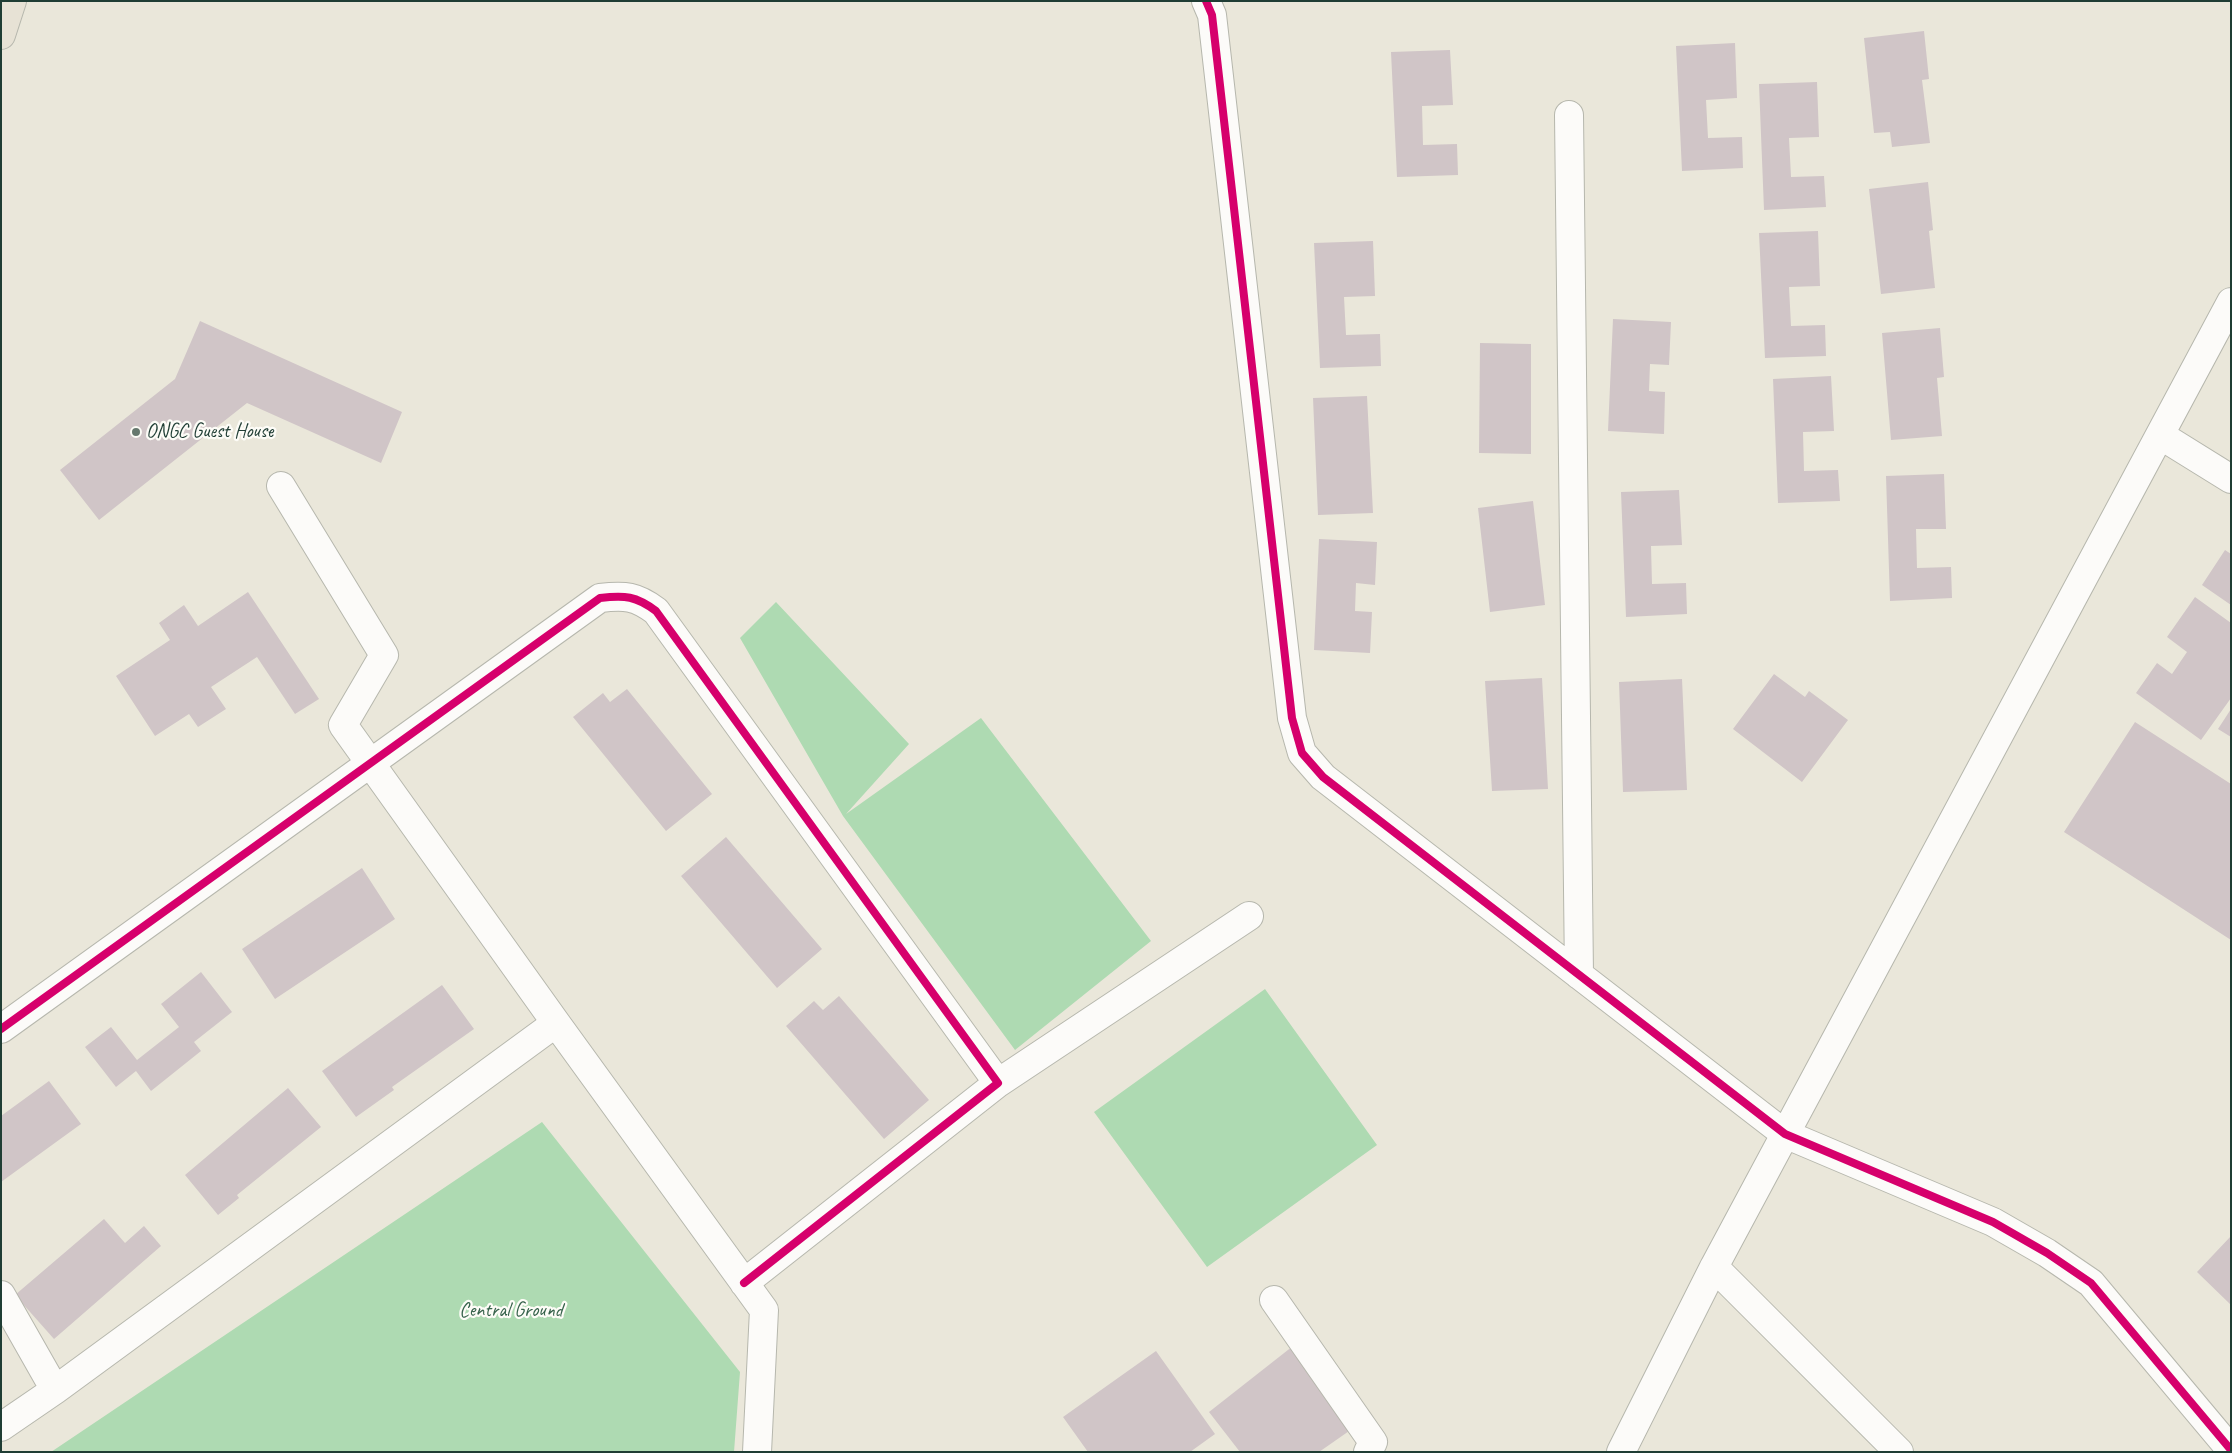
<!DOCTYPE html>
<style>
body{margin:0}
#map{position:relative;width:2232px;height:1453px;overflow:hidden;background:#eae7da;font-family:Caveat,sans-serif}
canvas{display:block}
.frame{position:absolute;inset:0;border:2px solid #1f3d34;pointer-events:none}
</style>
<div id="map">
<canvas width="2232" height="1453"></canvas>
<div class="frame"></div>
</div>
<script>
const ctx = document.querySelector('canvas').getContext('2d');
ctx.lineJoin = 'round';
function fillPath(path, color) { ctx.fillStyle = color; ctx.fill(path, 'evenodd'); }
function trace(path, color, width, dash) { ctx.strokeStyle = color; ctx.lineWidth = width; ctx.lineCap = dash ? 'butt' : 'round'; ctx.setLineDash(dash || []); ctx.stroke(path); }
function drawText(font, color, halo, rows, align = 'center') {
  ctx.font = font + ' Caveat,sans-serif'; ctx.lineWidth = 4.5; ctx.setLineDash([]); ctx.textBaseline = 'middle'; ctx.strokeStyle = halo; ctx.fillStyle = color; for (const [text, x, y, turn = 0] of rows) {
    ctx.save(); ctx.translate(x, y); ctx.rotate((+turn || 0) * Math.PI / 180); ctx.textAlign = isNaN(turn) ? turn : align; if (halo) ctx.strokeText(text, 0, 0); ctx.fillText(text, 0, 0); ctx.restore();
  }
}
const green = new Path2D(`
 M776 602 909 744 846 814 981 718 1151 941 1015 1050 843 816 740 638Z
 M1265 989 1377 1145 1207 1267 1094 1112Z
 M542 1122 740 1372 734 1452H51Z`);
const building = new Path2D(`
 M1924 31 1929 79 1922 80 1930 143 1892 147 1890 132 1874 133 1864 38Z
 M1735 43 1737 98 1706 100 1708 138 1742 137 1743 168 1682 171 1676 46Z
 M1450 50 1453 105 1422 106 1423 145 1457 144 1458 175 1397 177 1391 52Z
 M1817 82 1819 137 1789 138 1791 177 1824 176 1826 207 1764 210 1759 84Z
 M1928 182 1933 230 1929 231 1935 288 1881 294 1869 189Z
 M1818 231 1820 286 1789 287 1791 326 1825 325 1826 356 1765 358 1759 233Z
 M1373 241 1375 296 1344 297 1346 335 1380 334 1381 366 1320 368 1314 243Z
 M1613 319 1671 322 1669 365 1650 364 1649 391 1665 392 1664 434 1608 431Z
 M200 321 402 412 381 463 247 403 99 520 60 470 175 379Z
 M1940 328 1944 377 1937 378 1942 436 1891 440 1882 333Z
 M1480 343 1531 344V454L1479 453Z
 M1831 376 1834 431 1803 432 1804 471 1838 470 1840 501 1778 503 1773 379Z
 M1367 396 1373 513 1318 515 1313 398Z
 M1944 474 1946 529H1916L1917 568 1951 567 1952 598 1890 601 1886 476Z
 M1679 490 1682 545 1651 546 1652 584 1686 583 1687 614 1626 617 1621 492Z
 M1533 501 1545 605 1490 612 1478 508Z
 M1319 539 1377 542 1375 585 1356 583 1355 611 1372 612 1370 653 1314 650Z
 M2225 550 2231 554V605L2202 585Z
 M248 592 319 699 295 714 257 657 211 687 226 709 198 727 189 714 155 736 116 676 170 640 159 623 184 605 198 626Z
 M2195 597 2231 623V698L2201 740 2136 693 2157 663 2172 674 2187 652 2167 637Z
 M1774 674 1805 697 1809 691 1848 720 1802 782 1733 729Z
 M1542 678 1548 789 1492 791 1485 681Z
 M1682 679 1687 790 1623 792 1619 682Z
 M627 689 712 794 666 831 573 717 603 693 610 702Z
 M2231 709V737L2218 729Z
 M2135 722 2231 784V940L2064 832Z
 M726 837 822 949 777 988 681 876Z
 M362 868 395 919 275 999 242 949Z
 M201 972 232 1012 194 1042 201 1051 151 1091 136 1071 116 1087 85 1047 111 1027 137 1060 179 1027 161 1004Z
 M442 985 474 1029 392 1087 394 1090 356 1117 322 1071Z
 M839 996 929 1100 884 1139 786 1026 814 1001 823 1010Z
 M49 1081 81 1124 1 1182V1116Z
 M288 1088 321 1127 237 1195 239 1198 218 1215 185 1175Z
 M104 1219 125 1243 144 1226 161 1246 54 1339 15 1295Z
 M2231 1236V1305L2197 1272Z
 M1293 1346 1352 1429 1319 1452H1240L1209 1412Z
 M1156 1351 1215 1434 1190 1452H1088L1063 1417Z`);
const minor = new Path2D(`
 M1206 1 1212 15 1292 718 1302 753 1323 777 1785 1134 1993 1222 2047 1253 2091 1283 2231 1450
 M1569 115 1579 975
 M2160 435 2231 479
 M281 486 384 655 343 725 556 1023 764 1310 757 1452
 M1 1029 600 598C625 595 636 596 656 611L998 1083 744 1283
 M998 1083 1249 916
 M1714 1267 1899 1452
 M1 1295 55 1390
 M1274 1300 1373 1442 1368 1452
 M1 1427 55 1390 556 1023
 M1621 1452 1714 1267 2231 302`);
const trunk = new Path2D(`
 M1 35 12 1`);
const cycleway = new Path2D(`
 M1206 1 1212 15 1292 718 1302 753 1323 777 1785 1134 1993 1222 2047 1253 2091 1283 2231 1450
 M1 1029 600 598C625 595 636 596 656 611L998 1083 744 1283`);
const markers = [
 [136,432,5,"#66786e"]
];
const poiNames = [
 ["ONGC Guest House",146,432]
];
const parkNames = [
 ["Central Ground",511,1311]
];
fillPath(green, '#aedab2');
fillPath(building, '#d0c5c7');
trace(minor, '#b6b7ad', 30);
trace(trunk, '#b6b7ad', 30);
trace(minor, '#fcfbf9', 28);
trace(trunk, '#e7e2d5', 28);
trace(cycleway, '#d6006c', 8);
for (const [x, y, r, color] of markers) { const dot = new Path2D(); dot.arc(x, y, r, 0, 2 * Math.PI); ctx.fillStyle = color; ctx.fill(dot); trace(dot, '#fdfcf7', 2); }
drawText('20px', '#1f3d34', '#fdfcf7', poiNames, 'left');
drawText('20px', '#36624b', '#fdfcf7', parkNames);
</script>
